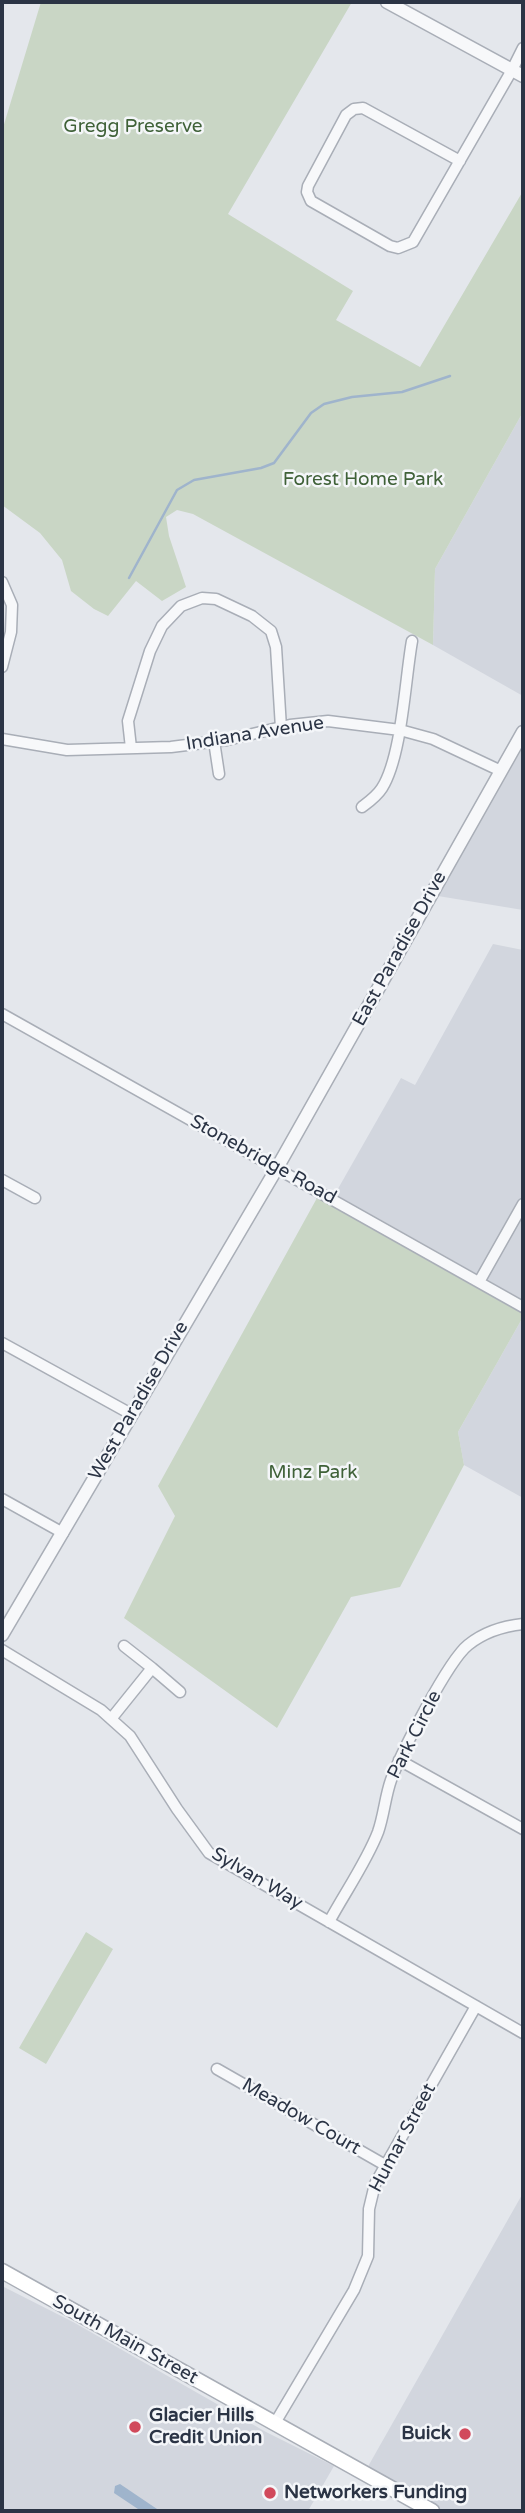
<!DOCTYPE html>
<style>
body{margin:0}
#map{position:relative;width:525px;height:2513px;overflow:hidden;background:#e4e7ec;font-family:"Varela Round",sans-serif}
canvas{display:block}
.frame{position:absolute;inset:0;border:4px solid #2b3445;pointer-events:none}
</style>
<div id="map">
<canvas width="525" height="2513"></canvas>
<div class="frame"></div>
</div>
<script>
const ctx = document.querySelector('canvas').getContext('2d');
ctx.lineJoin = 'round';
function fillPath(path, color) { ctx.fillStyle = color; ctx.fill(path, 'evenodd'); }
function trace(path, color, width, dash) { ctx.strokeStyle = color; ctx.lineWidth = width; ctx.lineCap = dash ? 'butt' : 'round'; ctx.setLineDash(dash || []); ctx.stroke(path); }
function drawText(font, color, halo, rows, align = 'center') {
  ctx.font = font + ' "Varela Round",sans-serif'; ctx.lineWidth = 5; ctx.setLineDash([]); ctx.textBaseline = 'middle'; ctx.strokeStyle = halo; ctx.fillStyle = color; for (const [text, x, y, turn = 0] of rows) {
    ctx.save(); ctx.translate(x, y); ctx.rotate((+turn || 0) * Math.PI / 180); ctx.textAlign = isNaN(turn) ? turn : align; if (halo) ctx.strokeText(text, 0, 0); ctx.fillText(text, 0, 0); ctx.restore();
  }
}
const built = new Path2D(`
 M523 412V696L433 645 435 569Z
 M523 747V910L438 896 448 876Z
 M493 944 523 950V1300L335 1194 401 1078 415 1085Z
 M523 1317V1498L464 1465 458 1432Z
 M523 2193V2511H441L366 2470Z
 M2 2286 73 2322 266 2432 334 2466 308 2511H2Z`);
const green = new Path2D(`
 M41 2H352L228 214 353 291 336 320 420 367 523 191V412L435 569 433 645 193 514 177 510 166 517 169 536 186 587 162 601 136 581 108 616 94 609 71 591 62 560 40 533 2 505V131Z
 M317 1198 523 1314V1317L458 1432 464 1465 400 1587 351 1597 277 1728 124 1618 175 1516 158 1486Z
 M86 1932 113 1949 46 2064 19 2048Z`);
const water = new Path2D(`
 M120 2484 160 2511H141L114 2493 115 2486Z`);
const stream = new Path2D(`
 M129 578 177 490 194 480 261 468 274 463 311 413 324 404 352 397 402 392 450 376`);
const minor = new Path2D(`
 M460 161 363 108 354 109 346 115 308 186 307 192 311 201 390 246 398 248 413 242 512 70 523 48
 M2 582 12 605 11 632 2 667
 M2 739 67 750 171 747 227 740 290 725 328 721 400 730 433 739 501 771
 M214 741 219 774
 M131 748 128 721 150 651 162 626 181 606 202 598 216 599 252 616 271 631 276 647 281 728
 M362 807C370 801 377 796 382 788 402 756 405 680 412 641
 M2 1014 523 1307
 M2 1180 35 1198
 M479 1282 523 1204
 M2 1343 131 1414
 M2 1499 63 1533
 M124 1646 152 1668
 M2 1650 101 1710 130 1736 177 1809 209 1853 523 2033
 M111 1719 152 1668 180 1692
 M399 1760 523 1829
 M329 1922C344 1894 367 1861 378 1832 384 1815 385 1797 391 1780 401 1753 448 1661 468 1645 484 1632 504 1626 523 1624
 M217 2069 385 2165
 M275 2423 354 2290 368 2256 369 2209 375 2184 476 2006`);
const tertiary = new Path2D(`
 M387 2 523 76
 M2 1635 277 1168 523 732`);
const secondary = new Path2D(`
 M2 2271 432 2511`);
const markers = [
 [135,2427,7,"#d1495b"],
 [465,2434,7,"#d1495b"],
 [270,2493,7,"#d1495b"]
];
const parkNames = [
 ["Gregg Preserve",133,127],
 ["Forest Home Park",363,480],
 ["Minz Park",313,1473]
];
const streetNames = [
 ["Indiana Avenue",255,734,-9],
 ["East Paradise Drive",400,949,-61],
 ["Stonebridge Road",263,1160,29],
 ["West Paradise Drive",139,1401,-60],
 ["Park Circle",415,1735,-63],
 ["Sylvan Way",257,1879,31],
 ["Meadow Court",301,2117,30],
 ["Humar Street",403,2138,-62],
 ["South Main Street",125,2340,29]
];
const poiNames = [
 ["Glacier Hills",149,2416],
 ["Credit Union",149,2438],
 ["Buick",451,2434,"right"],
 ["Networkers Funding",284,2493]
];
fillPath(built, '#d2d6de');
fillPath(green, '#c9d6c5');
fillPath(water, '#9fb4cc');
trace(stream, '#9fb4cc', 2.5);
trace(minor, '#a9aeb7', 13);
trace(tertiary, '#a9aeb7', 15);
trace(secondary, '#a9aeb7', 17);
trace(minor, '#f7f8fa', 10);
trace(tertiary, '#f7f8fa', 12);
trace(secondary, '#fff', 14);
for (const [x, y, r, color] of markers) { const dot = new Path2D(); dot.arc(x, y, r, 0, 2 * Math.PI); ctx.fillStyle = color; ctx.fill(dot); trace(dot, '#f4f6f9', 2.5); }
drawText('19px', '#3f6138', '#f4f6f9', parkNames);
drawText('19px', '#2b3445', '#f4f6f9', streetNames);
drawText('bold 19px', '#2b3445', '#f4f6f9', poiNames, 'left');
</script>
